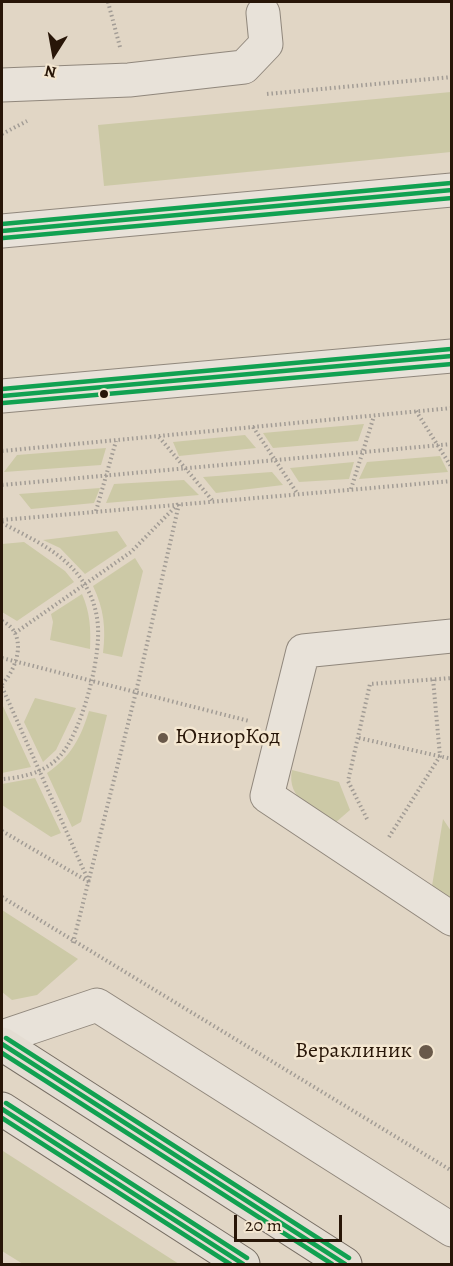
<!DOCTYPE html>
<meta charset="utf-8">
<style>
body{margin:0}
#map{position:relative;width:453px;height:1266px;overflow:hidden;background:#e1d6c5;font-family:Alegreya,serif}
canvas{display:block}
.frame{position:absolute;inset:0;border:3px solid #281608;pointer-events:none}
.north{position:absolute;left:24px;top:24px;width:60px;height:60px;-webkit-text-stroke:4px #f4e7d1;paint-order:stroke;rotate:191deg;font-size:16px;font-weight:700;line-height:24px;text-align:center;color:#281608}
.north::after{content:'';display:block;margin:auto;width:21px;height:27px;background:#281608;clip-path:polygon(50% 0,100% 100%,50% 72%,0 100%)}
.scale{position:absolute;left:234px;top:1215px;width:108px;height:27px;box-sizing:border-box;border:3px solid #281608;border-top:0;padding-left:8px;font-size:18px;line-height:21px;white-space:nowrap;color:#281608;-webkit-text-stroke:4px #f4e7d1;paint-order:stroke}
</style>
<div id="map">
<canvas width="453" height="1266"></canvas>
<div class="frame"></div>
<div class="north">N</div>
<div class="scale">20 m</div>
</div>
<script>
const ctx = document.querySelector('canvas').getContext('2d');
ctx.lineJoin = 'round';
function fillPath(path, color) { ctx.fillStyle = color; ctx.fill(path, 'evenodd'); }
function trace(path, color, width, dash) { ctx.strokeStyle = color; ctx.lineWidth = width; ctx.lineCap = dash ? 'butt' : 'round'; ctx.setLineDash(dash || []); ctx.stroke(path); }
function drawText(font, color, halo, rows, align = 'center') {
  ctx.font = font + ' Alegreya,serif'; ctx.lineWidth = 5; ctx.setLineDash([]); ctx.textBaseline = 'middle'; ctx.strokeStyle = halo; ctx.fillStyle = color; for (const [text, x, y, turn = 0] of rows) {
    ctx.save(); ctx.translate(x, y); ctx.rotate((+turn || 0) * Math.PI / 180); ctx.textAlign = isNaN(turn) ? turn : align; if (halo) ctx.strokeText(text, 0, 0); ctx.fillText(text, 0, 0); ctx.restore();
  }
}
const green = new Path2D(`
 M451 92V152L104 186 98 125Z
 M364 424 358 441 273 448 263 433Z
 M245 435 256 448 179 456 173 442Z
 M106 448 101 465 4 472 17 455Z
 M440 456 448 472 359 479 367 462Z
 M354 462 349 479 299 482 290 468Z
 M272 472 283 485 216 493 203 477Z
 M184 480 199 495 106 503 114 484Z
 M100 488 94 503 31 509 19 494Z
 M117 531 127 546 85 574 60 548 43 540Z
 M24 542 65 571 74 582 17 621 2 612V544Z
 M135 558 143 571 122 657 103 653C106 628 104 609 93 586Z
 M82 594C90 612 91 629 90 649L50 640 53 622 51 614Z
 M35 698 76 708 56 750 43 762 24 722Z
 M2 704 31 767 2 773Z
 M89 711 107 715 81 822 72 827 47 773C71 757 81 737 89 711Z
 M292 770 339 782 350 810 335 823C314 810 286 799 292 770Z
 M35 778 61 833 51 837 2 805V784Z
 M443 819 451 831V900L432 886Z
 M2 910 78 959 37 995 12 1000 2 992Z
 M3 1151 179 1264H23L2 1251Z`);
const path = new Path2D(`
 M108 2 120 47
 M267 94 452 77
 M2 134 27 121
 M416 411 452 468
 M253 427 297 493
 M159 437 212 500
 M2 451 452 408
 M2 485 452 444
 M351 489 374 416
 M96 511 116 441
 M2 520 452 481
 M2 523C32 539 67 554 85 585 95 601 99 620 98 638 97 670 81 732 60 756 46 772 22 778 2 779
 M2 621C28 633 18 668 2 684
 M15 633 131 552 178 504
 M2 658 249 721
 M2 687 89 882
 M359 738 452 759
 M367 819 348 781 370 684 452 678
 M2 831 89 882
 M389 837 440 756 433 679
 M2 897 452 1171
 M73 943 136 692 179 504`);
const minor = new Path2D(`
 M2 85 129 80 244 67 266 44 263 13
 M2 231 452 190
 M2 396 452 356
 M452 636 303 651 267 796 452 919
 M2 1037 97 1005 452 1230`);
const major = new Path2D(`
 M2 1044 345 1264
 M2 1109 243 1264`);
const bus1 = new Path2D(`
 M2 231 452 190
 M2 396 452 356
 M2 1044 345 1264
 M2 1109 243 1264`);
const bus2 = new Path2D(`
 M3 238 452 198
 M3 403 452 364
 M2 1053 332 1264
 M2 1118 230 1264`);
const bus3 = new Path2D(`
 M2 224 451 183
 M2 389 451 349
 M6 1038 349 1258
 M6 1103 247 1258`);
const markers = [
 [104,394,5,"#281608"],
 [163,738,6,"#69594a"],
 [426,1052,8,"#69594a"]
];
const poiNames = [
 ["ЮниорКод",175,738],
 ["Вераклиник",412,1052,"right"]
];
fillPath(green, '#ccc9a6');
trace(minor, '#90877c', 35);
trace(major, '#766d63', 35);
trace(path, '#a29c95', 4, [1.5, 3]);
trace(minor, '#e8e2d9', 33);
trace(major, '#e4ddd3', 33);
trace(bus1, '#11a151', 4.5);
trace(bus2, '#11a151', 4.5);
trace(bus3, '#11a151', 4.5);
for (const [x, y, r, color] of markers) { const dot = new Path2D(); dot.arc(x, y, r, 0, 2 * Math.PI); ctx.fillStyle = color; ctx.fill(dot); trace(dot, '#f4e7d1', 2); }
drawText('22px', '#281608', '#f4e7d1', poiNames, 'left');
</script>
